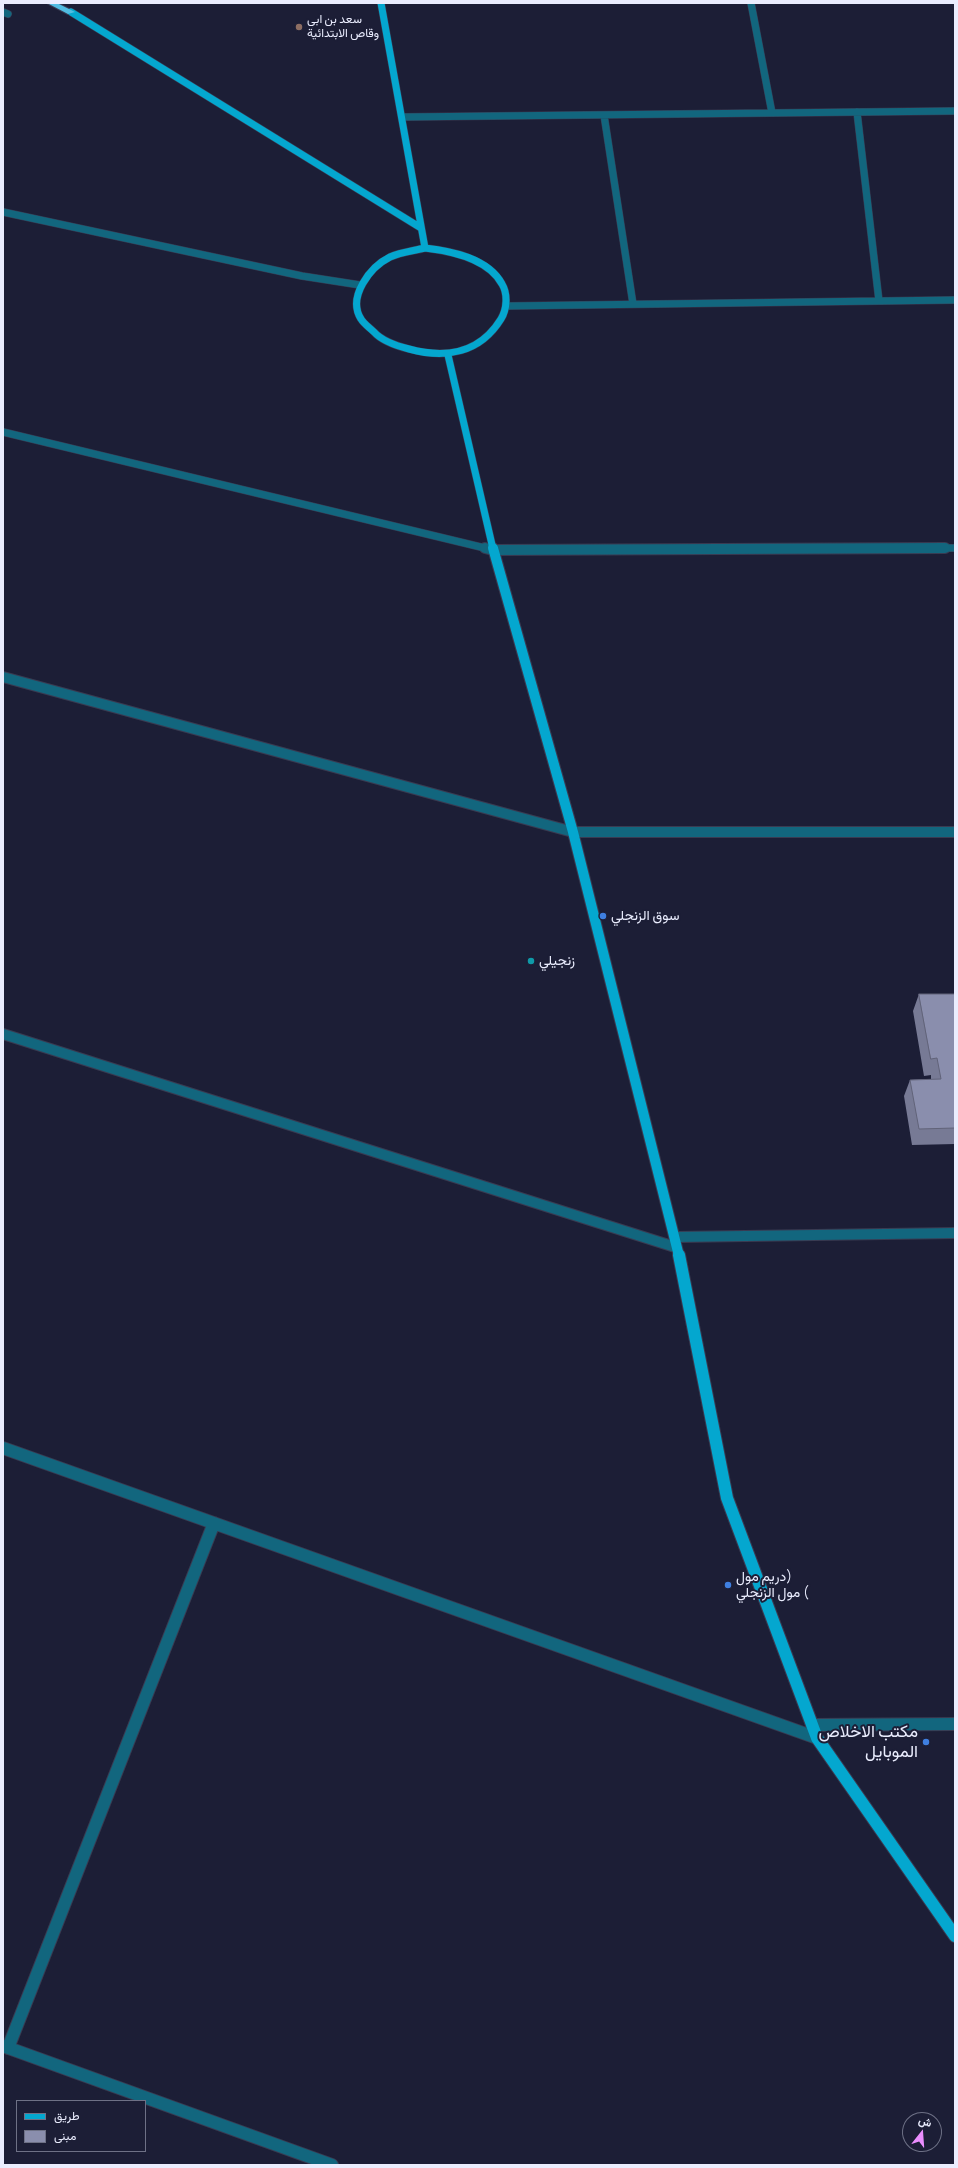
<!DOCTYPE html>
<meta charset="utf-8">
<style>
body{margin:0}
#map{position:relative;width:958px;height:2168px;overflow:hidden;background:#1c1e36;font-family:Manrope,Vazirmatn,sans-serif}
canvas{display:block}
.frame{position:absolute;inset:0;border:4px solid #eaedfe;pointer-events:none}
.legend{position:absolute;left:16px;top:2100px;width:130px;height:52px;box-sizing:border-box;background:#1c1e36;border:1px solid #6e7186;margin:0;padding:5px 7px;list-style:none;font-size:12px;color:#eaedfe}
.legend li{display:flex;align-items:center;gap:8px;height:20px}
.legend b{width:20px;border:1px solid #6e7186}
.north{position:absolute;left:902px;top:2112px;width:40px;height:40px;box-sizing:border-box;background:#1c1e36;border:1px solid #6e7186;border-radius:50%;rotate:17deg;font-size:11px;font-weight:700;line-height:16px;text-align:center;color:#eaedfe}
.north::after{content:'';display:block;margin:auto;width:14px;height:18px;background:#ea8dfd;clip-path:polygon(50% 0,100% 100%,50% 72%,0 100%)}
</style>
<div id="map">
<canvas width="958" height="2168"></canvas>
<div class="frame"></div>
<ul class="legend">
<li><b style="height:5px;background:#04a7cf"></b>طريق</li>
<li><b style="height:11px;background:#8a8ead"></b>مبنى</li>
</ul>
<div class="north">ش</div>
</div>
<script>
const ctx = document.querySelector('canvas').getContext('2d');
ctx.lineJoin = 'round';
function trace(path, color, width, dash) { ctx.strokeStyle = color; ctx.lineWidth = width; ctx.lineCap = dash ? 'butt' : 'round'; ctx.setLineDash(dash || []); ctx.stroke(path); }
function fillPath(path, color) { ctx.fillStyle = color; ctx.fill(path, 'evenodd'); }
function drawText(font, color, halo, rows, align = 'center') {
  ctx.font = font + ' Manrope,Vazirmatn,sans-serif'; ctx.lineWidth = 4; ctx.setLineDash([]); ctx.textBaseline = 'middle'; ctx.strokeStyle = halo; ctx.fillStyle = color; for (const [text, x, y, turn = 0] of rows) {
    ctx.save(); ctx.translate(x, y); ctx.rotate((+turn || 0) * Math.PI / 180); ctx.textAlign = isNaN(turn) ? turn : align; if (halo) ctx.strokeText(text, 0, 0); ctx.fillText(text, 0, 0); ctx.restore();
  }
}
const minorFar2 = new Path2D(`
 M751 3 772 113
 M3 12 8 14
 M857 112 879 301
 M604 115 633 304
 M402 117 955 111
 M3 212 302 276 360 285
 M507 306 955 300
 M3 432 489 549
 M714 549 955 548`);
const minorFar1 = new Path2D(`
 M485 548 493 550 945 548
 M3 677 573 832H955
 M3 1034 675 1247
 M675 1237 955 1233`);
const minor = new Path2D(`
 M3 1448 817 1738
 M812 1725 955 1724
 M3 2046 332 2165
 M8 2048 214 1523`);
const majorFar2 = new Path2D(`
 M381 3 425 248
 M71 12 421 228
 M425 248C451 251 488 258 502 284 508 294 507 309 501 319 480 353 446 359 409 349 397 346 382 341 374 332 370 328 364 324 361 319 347 297 370 267 390 257 401 252 413 251 425 248Z
 M448 355 493 549`);
const majorFar1 = new Path2D(`
 M493 548 573 832 679 1256`);
const major = new Path2D(`
 M679 1255 727 1498 817 1738 955 1936`);
const highway = new Path2D(`
 M47 3H57L75 12 68 14Z`);
const wall = new Path2D(`
 M919 994H955V1144L912 1145 904 1096 910 1080 931 1079V1075L924 1076 913 1011Z`);
const building = new Path2D(`
 M919 994H955V1128L919 1129 910 1080 941 1079 937 1058 931 1059Z`);
const markers = [
 [299,27,4,"#8d6e63"],
 [603,916,4,"#3f7fe0"],
 [531,961,4,"#0f9aa8"],
 [728,1585,4,"#3f7fe0"],
 [926,1742,4,"#3f7fe0"]
];
const farPoinames = [
 ["سعد بن ابي",307,20],
 ["وقاص الابتدائية",307,34]
];
const poiNames = [
 ["سوق الزنجلي",611,916],
 ["زنجيلي",539,961],
 ["دريم مول)",736,1577],
 ["مول الزنجلي (",736,1593]
];
const nearPoinames = [
 ["مكتب الاخلاص",918,1732],
 ["الموبايل",918,1752]
];
trace(minorFar2, '#393b52', 8);
trace(minorFar1, '#393b52', 12);
trace(minor, '#393b52', 14);
trace(majorFar2, '#393b52', 8);
trace(majorFar1, '#393b52', 12);
trace(major, '#393b52', 14);
trace(highway, '#393b52', 2);
trace(minorFar2, '#12667e', 7);
trace(minorFar1, '#12667e', 10);
trace(minor, '#12667e', 12);
trace(majorFar2, '#04a7cf', 7);
trace(majorFar1, '#04a7cf', 10);
trace(major, '#04a7cf', 12);
fillPath(highway, '#51bde2');
fillPath(wall, '#777a95');
fillPath(building, '#8a8ead');
trace(building, '#616379', 1);
for (const [x, y, r, color] of markers) { const dot = new Path2D(); dot.arc(x, y, r, 0, 2 * Math.PI); ctx.fillStyle = color; ctx.fill(dot); trace(dot, '#1c1e36', 1.5); }
drawText('12px', '#eaedfe', '#1c1e36', farPoinames, 'left');
drawText('14px', '#eaedfe', '#1c1e36', poiNames, 'left');
drawText('17px', '#eaedfe', '#1c1e36', nearPoinames, 'right');
</script>
